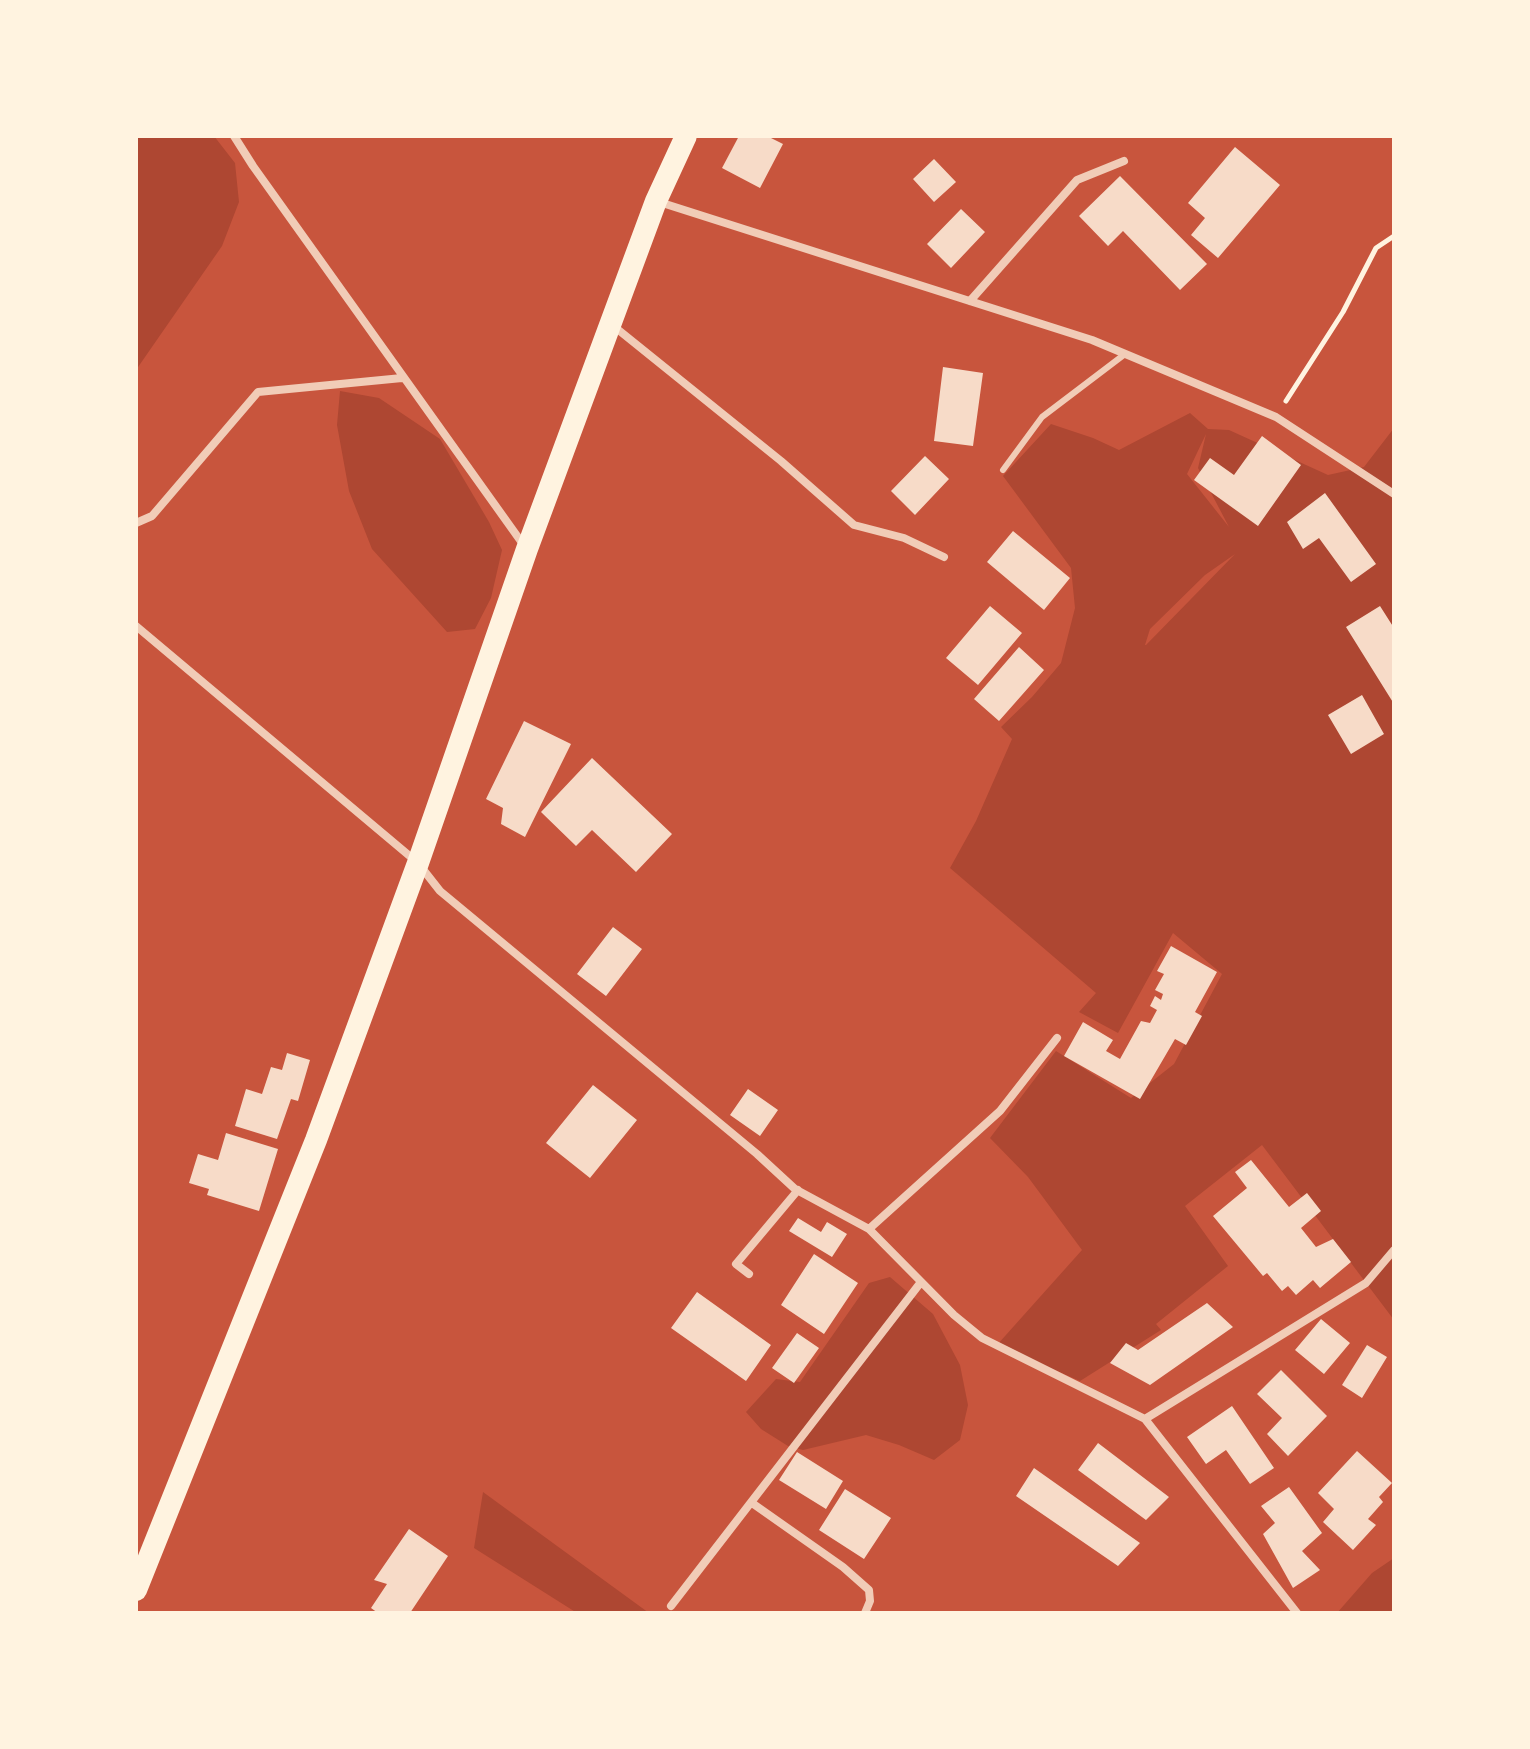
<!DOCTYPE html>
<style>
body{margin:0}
#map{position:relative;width:1530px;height:1749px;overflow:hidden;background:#c8553d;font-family:"DM Sans",sans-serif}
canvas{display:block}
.frame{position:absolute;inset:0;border:138px solid #fff3e0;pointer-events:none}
</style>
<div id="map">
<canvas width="1530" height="1749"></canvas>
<div class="frame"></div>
</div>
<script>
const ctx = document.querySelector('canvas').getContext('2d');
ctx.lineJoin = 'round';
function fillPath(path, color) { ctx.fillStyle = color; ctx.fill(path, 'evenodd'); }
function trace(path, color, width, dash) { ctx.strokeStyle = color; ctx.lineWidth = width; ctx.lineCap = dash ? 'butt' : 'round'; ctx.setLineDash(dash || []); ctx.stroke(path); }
const green = new Path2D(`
 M136 136H214L235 163 239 202 222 246 136 370Z
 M340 391 379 398 440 439 489 522 502 550 491 598 475 629 447 632 372 549 349 491 337 425Z
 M1190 413 1208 429 1229 430 1328 475 1364 467 1394 428V1320L1262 1145 1185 1206 1228 1266 1156 1324 1161 1330 1080 1381 997 1345 1082 1250 1028 1177 990 1138 1056 1051 1131 1098 1174 1064 1222 974 1173 933 1118 1033 1079 1012 1096 993 950 868 976 821 1012 739 1001 727 1032 697 1061 663 1075 608 1071 568 1003 476 1051 424 1093 438 1119 450ZM1206 434 1198 468 1229 527 1187 474ZM1235 554 1146 645H1145L1150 629 1205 575Z
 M890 1277 933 1314 960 1365 968 1405 960 1440 934 1460 899 1445 866 1435 803 1450 788 1446 761 1429 746 1412 776 1379 800 1382 869 1283Z
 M483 1492 649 1613H650H577L474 1548Z
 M1394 1558V1613H1337L1372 1573Z`);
const building = new Path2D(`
 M739 136H767L783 144 760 188 722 168Z
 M1235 147 1280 185 1218 258 1191 235 1205 218 1188 203Z
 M934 159 956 182 934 202 913 179Z
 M1120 176 1207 264 1180 290 1123 231 1108 246 1079 216Z
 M961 209 985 232 951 268 927 244Z
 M943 367 983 373 973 446 934 441Z
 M1262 436 1301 465 1258 526 1194 480 1210 458 1234 475Z
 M925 456 949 479 915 515 891 491Z
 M1325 493 1376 564 1351 582 1319 538 1303 549 1287 522Z
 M1013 531 1070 578 1044 610 987 562Z
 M990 606 1022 633 978 685 946 658Z
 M1380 606 1394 628V704L1346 627Z
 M1019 647 1044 670 999 721 974 699Z
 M1362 695 1384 734 1351 754 1328 715Z
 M524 721 571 744 525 837 501 824 503 808 486 799Z
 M592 758 672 834 636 872 592 830 576 846 541 812Z
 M613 927 642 949 606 996 577 974Z
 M1171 946 1217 972 1195 1012 1202 1016 1186 1045 1175 1039 1140 1099 1064 1056 1083 1022 1113 1040 1106 1051 1120 1059 1141 1021 1150 1023 1157 1010 1150 1006 1155 996 1161 1000 1163 994 1155 990 1164 974 1157 971Z
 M287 1053 310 1060 298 1101 291 1099 277 1139 235 1126 246 1089 262 1094 271 1067 282 1070Z
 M593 1085 637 1120 590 1178 546 1143Z
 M748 1089 778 1110 760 1136 730 1115Z
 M226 1133 278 1149 259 1211 207 1195 209 1189 189 1183 198 1154 218 1160Z
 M1251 1160 1289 1207 1307 1193 1321 1211 1301 1228 1316 1247 1333 1239 1351 1262 1320 1288 1313 1280 1296 1295 1288 1286 1282 1291 1267 1273 1263 1276 1213 1216 1247 1188 1235 1172Z
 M798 1218 821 1232 827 1222 847 1234 832 1257 789 1231Z
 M814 1254 858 1283 824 1334 781 1305Z
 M697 1292 771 1345 746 1381 671 1328Z
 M1207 1303 1233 1327 1150 1385 1110 1363 1126 1343 1138 1350Z
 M1321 1319 1350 1343 1324 1374 1295 1350Z
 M797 1333 819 1348 794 1383 772 1368Z
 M1367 1345 1387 1357 1362 1398 1342 1385Z
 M1281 1370 1327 1416 1288 1456 1267 1434 1282 1418 1257 1394Z
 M1232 1406 1274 1468 1250 1484 1226 1450 1206 1464 1187 1437Z
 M1098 1443 1169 1497 1146 1520 1078 1470Z
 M1357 1451 1392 1483 1379 1497 1383 1502 1368 1519 1376 1525 1353 1550 1323 1522 1334 1509 1318 1493Z
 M797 1452 843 1481 826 1509 779 1480Z
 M1034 1468 1140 1543 1118 1566 1016 1496Z
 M1289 1487 1322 1533 1302 1551 1320 1570 1293 1588 1263 1534 1275 1523 1261 1506Z
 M845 1489 891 1518 864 1559 819 1530Z
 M409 1529 448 1556 410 1613H378L371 1608 387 1584 374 1580Z`);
const path = new Path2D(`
 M1286 401 1343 312 1376 248 1394 236`);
const service = new Path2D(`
 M1003 470 1042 417 1125 354`);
const minor = new Path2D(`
 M234 136 253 166 525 547
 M656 201 1092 340 1276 417 1394 494
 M970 301 1077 180 1124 161
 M611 324 781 461 854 525 904 538 944 557
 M136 523 152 516 258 392 402 378
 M136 626 418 863 440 891 757 1154 795 1189 869 1229 954 1315 982 1338 1145 1419 1297 1613
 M869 1229 1000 1111 1057 1038
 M749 1274 736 1264 798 1190
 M1145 1419 1366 1283 1394 1250
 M752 1503 843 1567 869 1590 870 1601 865 1613
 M671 1606 921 1282`);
const trunk = new Path2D(`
 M136 1590 316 1140 418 863 527 549 656 201 686 136`);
fillPath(green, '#ae4732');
fillPath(building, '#f7dbc8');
trace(path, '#fff3e0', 5);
trace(service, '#f1ccb7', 6);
trace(minor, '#f1ccb7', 8);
trace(trunk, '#fff3e0', 22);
</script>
